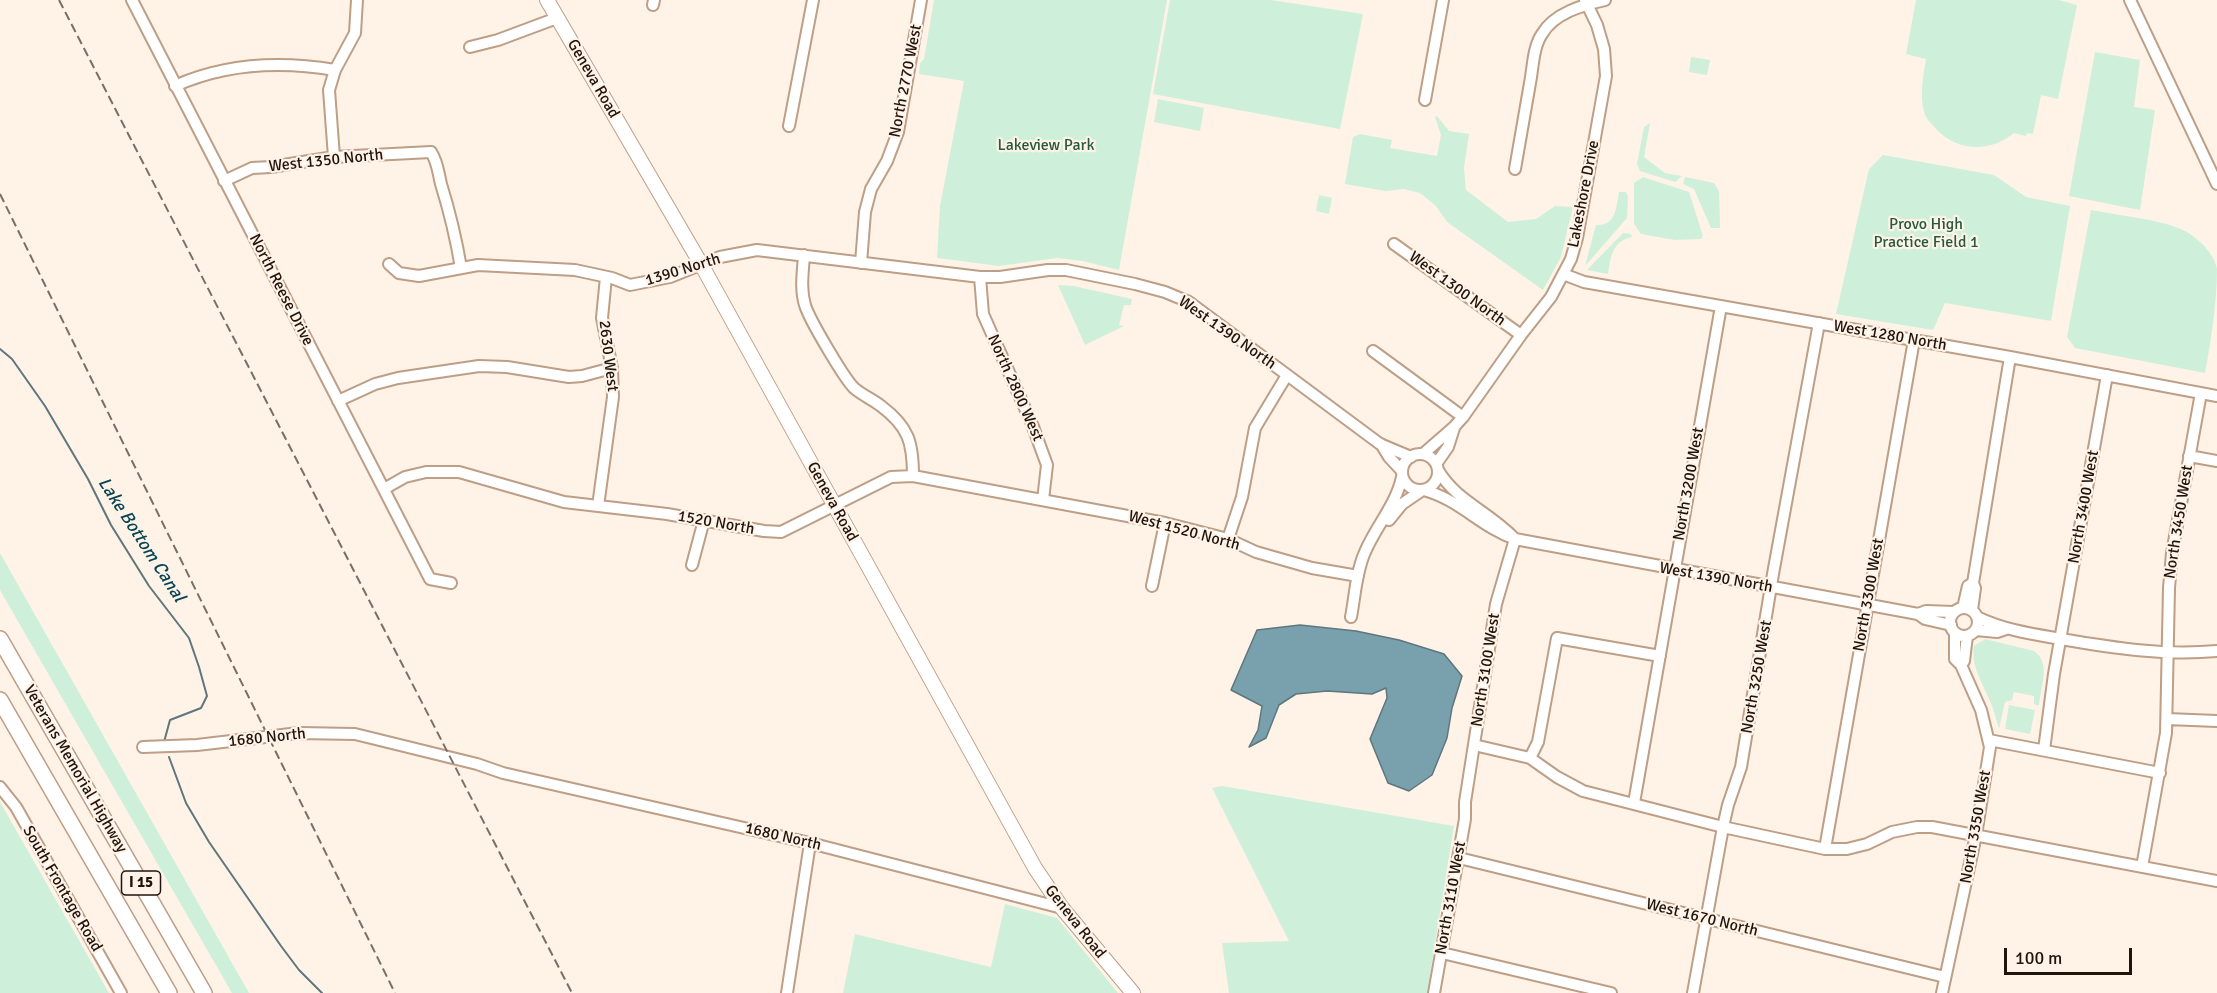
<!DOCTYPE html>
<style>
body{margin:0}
#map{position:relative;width:2217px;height:993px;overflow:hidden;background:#fff2e7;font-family:Signika,sans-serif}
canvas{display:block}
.scale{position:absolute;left:2004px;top:948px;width:128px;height:27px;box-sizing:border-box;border:3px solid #20150c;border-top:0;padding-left:8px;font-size:18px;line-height:21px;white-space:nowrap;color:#20150c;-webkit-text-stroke:4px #fff2e7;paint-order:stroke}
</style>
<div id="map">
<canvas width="2217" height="993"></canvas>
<div class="scale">100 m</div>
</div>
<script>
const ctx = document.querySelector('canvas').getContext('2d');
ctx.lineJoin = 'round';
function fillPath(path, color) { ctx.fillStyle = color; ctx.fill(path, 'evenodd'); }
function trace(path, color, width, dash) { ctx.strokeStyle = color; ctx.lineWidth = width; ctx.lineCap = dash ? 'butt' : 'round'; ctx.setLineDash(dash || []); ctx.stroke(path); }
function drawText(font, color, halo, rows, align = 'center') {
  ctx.font = font + ' Signika,sans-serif'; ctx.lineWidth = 4.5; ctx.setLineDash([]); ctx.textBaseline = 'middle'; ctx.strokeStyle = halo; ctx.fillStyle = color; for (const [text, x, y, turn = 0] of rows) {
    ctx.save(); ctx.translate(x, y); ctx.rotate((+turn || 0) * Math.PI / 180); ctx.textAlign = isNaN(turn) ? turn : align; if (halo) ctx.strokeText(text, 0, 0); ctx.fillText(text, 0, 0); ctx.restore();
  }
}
const green = new Path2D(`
 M934 0H1167L1119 270 1083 261 1057 258 999 266 937 258 940 206 964 81 919 74 920 63 924 59Z
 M1170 0H1271L1363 14 1340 129 1153 94Z
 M1916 0H2059L2077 5 2058 99 2041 95 2033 134 2027 133 2026 136 2014 133C1991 152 1958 152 1937 130 1933 125 1928 121 1925 115 1919 97 1923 78 1926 59L1906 54Z
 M2095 52 2140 60 2134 107 2155 110 2140 210 2069 196Z
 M1691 57 1710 60 1707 75 1689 72Z
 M1158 99 1204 108 1200 131 1154 122Z
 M1437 116 1449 131 1469 134 1464 168 1466 190 1508 222 1536 219 1555 206 1573 207 1561 257 1543 290 1447 222 1436 206 1420 193 1404 189 1386 191 1345 184 1353 137 1360 134 1392 140 1390 148 1437 156 1441 135 1435 117Z
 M1650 123 1644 157 1665 173 1682 176 1675 182 1640 171 1637 164 1644 127Z
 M1883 155 1994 175 2026 197 2070 206 2051 321 1945 303 1933 330 1836 314 1869 169Z
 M1643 177 1689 192 1703 236 1701 239 1675 240 1641 234 1634 224V183Z
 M1685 177 1714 183 1719 191 1720 228H1711L1694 189 1683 184Z
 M1619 192H1626L1628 196 1627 218 1585 266 1596 225C1616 226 1616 208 1619 192Z
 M1319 195 1332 198 1329 214 1316 211Z
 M2091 210C2120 216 2154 218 2181 229 2196 236 2214 252 2217 269 2217 301 2211 341 2205 373L2075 348 2067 337Z
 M1623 233 1631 234 1632 237C1612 241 1611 257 1608 274L1587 270Z
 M1058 285 1074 286 1132 299 1131 305H1124L1119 325 1124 326 1085 345Z
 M0 553 249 993H232L8 604 0 590Z
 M1985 639 2034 651C2052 663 2040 688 2039 706L2034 704V696L2014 692 2012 700 2005 702 1999 729C1996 719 1994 710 1990 701 1982 682 1971 667 1974 646Z
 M2009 705 2035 710 2030 734 2005 729Z
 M1222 786 1454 826 1427 993H1229L1222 943 1289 941 1212 788Z
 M0 802 109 993H0Z
 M1005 904 1057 918 1118 993H843L855 934 991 967Z`);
const water = new Path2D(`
 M1300 625 1356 631 1399 640 1444 654 1462 676 1452 708 1447 738 1432 775 1409 791 1388 783 1370 739 1387 698 1386 688 1372 694 1327 691 1296 694 1279 705 1266 738 1249 747 1258 730 1262 706 1231 690 1257 630Z`);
const stream = new Path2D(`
 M0 349 12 359 45 406 88 479 111 525 149 586 189 638 199 667 207 696 201 708 170 720 164 742
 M169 757 186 803 209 842 281 946 299 970 322 993`);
const minor = new Path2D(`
 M132 0 430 579 451 583
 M2130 0 2217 184
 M653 5 654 0
 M470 47 498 40 557 18
 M175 86C226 63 281 61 335 70
 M1425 100 1443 0
 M789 126 813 0
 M334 157 329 90 335 70 355 33 357 0
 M1515 169C1520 141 1525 112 1530 83 1533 68 1533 47 1542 34 1554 13 1583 5 1605 0
 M224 181 252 168 271 167 334 157 431 152C438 163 438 172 441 184 450 213 456 238 461 268
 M1394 244 1521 335
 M804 255C803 272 800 289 805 305 809 319 844 378 854 388 862 395 872 399 881 406 909 427 913 443 913 476
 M861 263 865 212 871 189 887 161 898 132 921 0
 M389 264 399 273 419 276 478 265 575 270 612 278 630 285 670 277 720 257 757 250 980 277H1000L1048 270H1066L1135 284 1165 292 1189 302 1380 444 1411 457
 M1563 274 1584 282 2010 357 2217 396
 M980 277 983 314 1032 424 1047 465 1043 500
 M1373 351 1463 417
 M338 401 375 384 398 378 479 366 507 367 569 377 582 376 612 368
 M1381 444 1389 457 1402 471
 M1402 472a18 18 0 1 1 36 0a18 18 0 1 1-36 0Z
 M1423 454 1454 427 1463 417 1521 335 1551 297 1571 259 1577 238 1606 76 1604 49 1597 25 1585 0
 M2189 456 2217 461
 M1436 464 1448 447 1454 428
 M1438 470C1455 500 1489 512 1513 537
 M384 489 405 477 426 472H459L564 502 667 514 764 531 781 532 891 477 913 476 1165 523 1228 539 1256 552 1312 568 1358 576
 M1424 490C1460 500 1481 527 1515 539L1918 614 1925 619 1951 625
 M598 506 613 397 612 368 602 318 606 277
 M1389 520 1402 504 1421 491
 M1228 539 1242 497 1255 428 1287 375
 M692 565 704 520
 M1152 586 1165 523
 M1963 608 1968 586 1973 583
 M1950 622a14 14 0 1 1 28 0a14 14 0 1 1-28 0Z
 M1972 610 1975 588 1973 583 2010 357
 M1918 614 1926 611 1954 612
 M1351 617C1355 596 1356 572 1365 552 1376 526 1396 505 1402 477
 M1977 617C2004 630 2032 634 2061 639 2114 648 2164 656 2217 651
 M1976 630 1997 632 2006 629
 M1961 665 1964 661 1967 636
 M2167 719 2217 721
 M1989 740 2160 773
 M1474 745 1530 758 1557 777 1583 791 1723 827 1825 849H1847L1867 844 1892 832 1917 827H1932L2217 881
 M143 747 197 745 299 733 355 734 477 764 503 773 810 843 1062 908
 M2044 750 2054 674 2107 375
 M1530 758 1538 742 1557 638 1660 656
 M0 787 16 807 121 993
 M1634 803 1721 306
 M1825 849 1914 340
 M1459 858 1945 977
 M2142 867 2166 733 2169 588 2172 553 2201 393
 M1442 953 1611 993
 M787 993 810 843
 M1434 993 1465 819V802L1496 604 1515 539
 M1693 993 1723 827 1728 805 1741 767 1773 574 1819 323
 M1942 993 1976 835 1990 747 1981 710 1961 665 1955 659V633`);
const major = new Path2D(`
 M547 0 701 264 1035 868 1062 908 1133 993`);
const highway = new Path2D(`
 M0 639 204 993
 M0 700 169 993`);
const rail = new Path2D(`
 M59 0 572 993
 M0 194 395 993`);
const shields = [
 [141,883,39]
];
const shieldNames = [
 ["I 15",141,883]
];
const streetNames = [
 ["Geneva Road",593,79,60],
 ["North 2770 West",906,81,-79],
 ["West 1350 North",326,161,-6],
 ["Lakeshore Drive",1584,194,-79],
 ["1390 North",683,270,-17],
 ["West 1300 North",1457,289,36],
 ["North Reese Drive",281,290,63],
 ["West 1390 North",1227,333,35],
 ["West 1280 North",1890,336,10],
 ["2630 West",608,356,83],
 ["North 2800 West",1015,388,66],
 ["North 3200 West",1689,484,-80],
 ["Geneva Road",832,502,61],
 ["North 3400 West",2084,507,-80],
 ["North 3450 West",2179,522,-81],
 ["1520 North",716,523,10],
 ["West 1520 North",1184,531,15],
 ["West 1390 North",1716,578,10],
 ["North 3300 West",1869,595,-80],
 ["North 3100 West",1486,670,-81],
 ["North 3250 West",1757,677,-80],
 ["1680 North",267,738,-6],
 ["Veterans Memorial Highway",75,769,60],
 ["North 3350 West",1976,827,-80],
 ["1680 North",783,837,13],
 ["South Frontage Road",62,889,60],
 ["North 3110 West",1451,898,-80],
 ["West 1670 North",1702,918,14],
 ["Geneva Road",1075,922,52]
];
const parkNames = [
 ["Lakeview Park",1046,146],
 ["Provo High",1926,225],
 ["Practice Field 1",1926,243]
];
const waterNames = [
 ["Lake Bottom Canal",141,540,57]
];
fillPath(green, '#cef0da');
fillPath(water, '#78a0ad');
trace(water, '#5e767d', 1.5);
trace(stream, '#5e767d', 2);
trace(minor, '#bd9e86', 14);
trace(major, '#bd9e86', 16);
trace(highway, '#bd9e86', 18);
trace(minor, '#fff', 10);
trace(major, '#fff', 14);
trace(highway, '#fff', 15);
trace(rail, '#7b6f65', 2, [9, 4.5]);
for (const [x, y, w] of shields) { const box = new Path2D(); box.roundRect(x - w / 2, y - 12, w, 24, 4.5); ctx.fillStyle = '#fff2e7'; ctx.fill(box); trace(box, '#20150c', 1.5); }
drawText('bold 15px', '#20150c', null, shieldNames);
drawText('16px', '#20150c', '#fff2e7', streetNames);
drawText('16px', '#235a3c', '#fff2e7', parkNames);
drawText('italic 18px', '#074554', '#fff2e7', waterNames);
</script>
